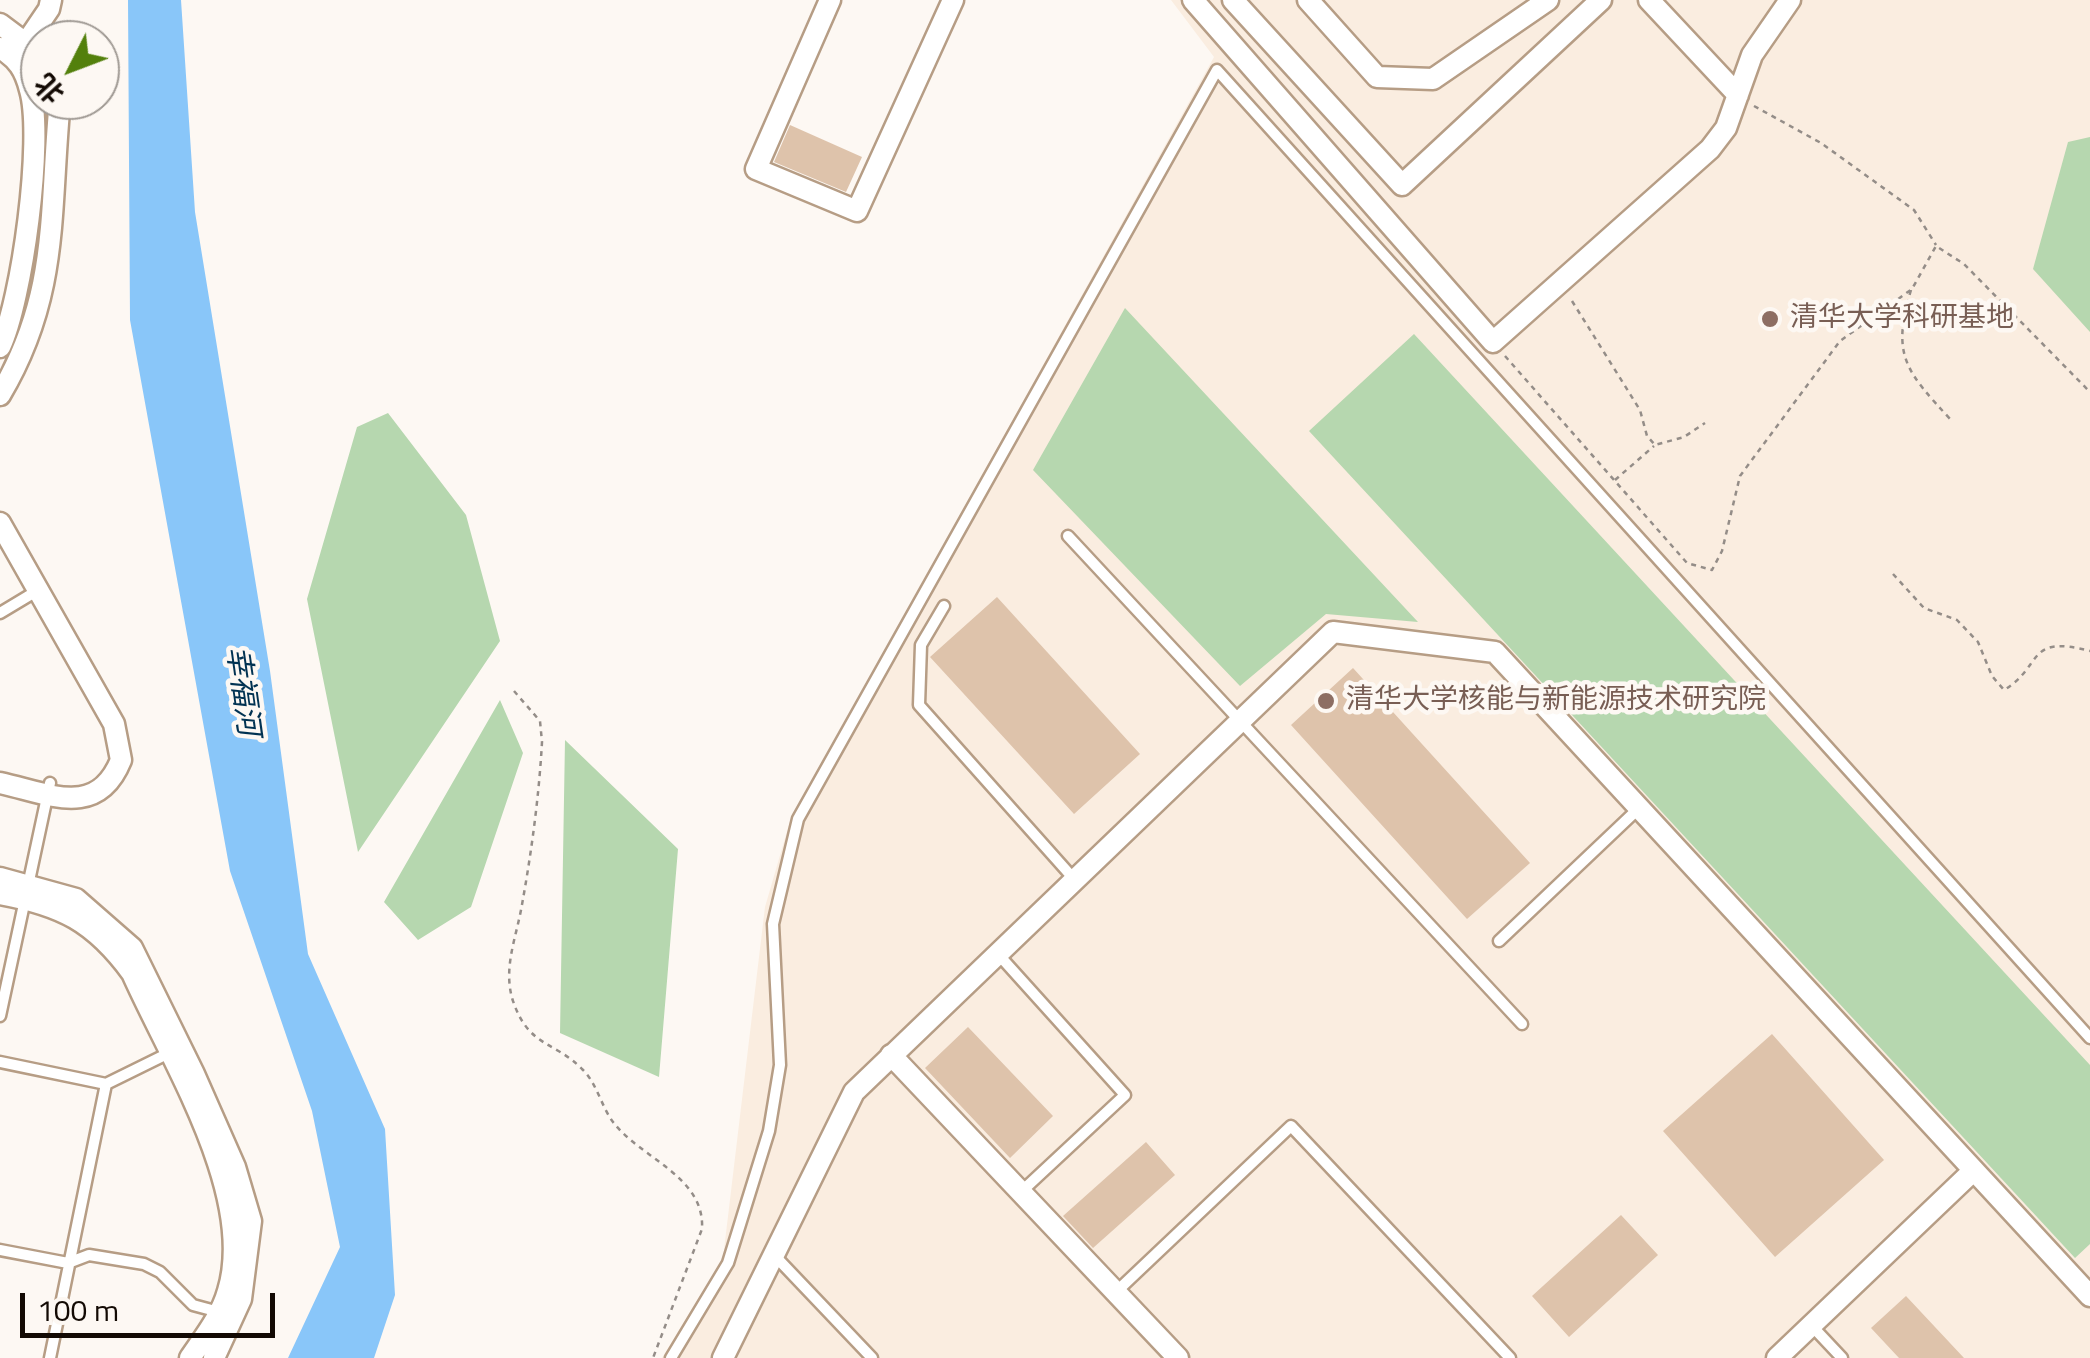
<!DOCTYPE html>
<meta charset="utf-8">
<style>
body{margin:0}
#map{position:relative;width:2090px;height:1358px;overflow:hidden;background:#fdf8f3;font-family:"Titillium Web","Noto Sans SC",sans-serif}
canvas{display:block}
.north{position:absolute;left:20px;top:20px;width:100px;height:100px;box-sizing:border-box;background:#fdf8f3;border:2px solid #9f9993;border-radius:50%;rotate:228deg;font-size:28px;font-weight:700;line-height:40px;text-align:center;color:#130a04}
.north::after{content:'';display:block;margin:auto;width:35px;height:45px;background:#53800c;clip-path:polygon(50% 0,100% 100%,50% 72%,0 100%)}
.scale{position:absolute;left:20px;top:1293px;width:255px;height:45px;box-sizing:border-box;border:5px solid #130a04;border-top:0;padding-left:12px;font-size:30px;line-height:35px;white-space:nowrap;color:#130a04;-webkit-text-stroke:8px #fdf8f3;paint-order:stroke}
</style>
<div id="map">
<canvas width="2090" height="1358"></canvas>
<div class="north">北</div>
<div class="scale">100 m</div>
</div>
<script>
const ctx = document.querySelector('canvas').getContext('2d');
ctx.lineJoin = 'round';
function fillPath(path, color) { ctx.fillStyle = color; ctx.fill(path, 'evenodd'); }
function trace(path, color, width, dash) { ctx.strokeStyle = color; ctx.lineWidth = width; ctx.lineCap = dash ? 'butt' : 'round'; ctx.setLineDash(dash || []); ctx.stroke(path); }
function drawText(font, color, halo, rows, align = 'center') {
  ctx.font = font + ' "Titillium Web","Noto Sans SC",sans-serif'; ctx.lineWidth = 9; ctx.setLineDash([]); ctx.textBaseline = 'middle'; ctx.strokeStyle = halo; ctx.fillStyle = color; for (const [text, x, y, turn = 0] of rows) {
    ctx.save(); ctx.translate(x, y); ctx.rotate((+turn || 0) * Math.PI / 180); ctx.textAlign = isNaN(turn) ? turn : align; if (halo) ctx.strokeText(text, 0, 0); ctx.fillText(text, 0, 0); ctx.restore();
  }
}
const built = new Path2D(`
 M1171 0H2090V1358H662L723 1258 765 907 790 821 1214 57Z`);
const green = new Path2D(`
 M2090 137V332L2033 269 2068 142Z
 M1125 308 1418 622 1326 614 1240 686 1033 470Z
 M1414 334 2090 1065V1244L2075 1258 1309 431Z
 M388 413 466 515 500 641 358 852 307 599 357 427Z
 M500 700 523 753 471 907 418 940 384 902Z
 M565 740 678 849 659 1077 560 1033Z`);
const water = new Path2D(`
 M128 0H181L195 212 270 671 308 954 385 1129 395 1295 374 1358H288L340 1247 312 1111 230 871 130 320Z`);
const building = new Path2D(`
 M790 125 862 157 846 192 774 162Z
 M997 597 1140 754 1074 814 930 657Z
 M1353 668 1530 863 1467 919 1291 725Z
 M968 1027 1053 1116 1010 1158 925 1068Z
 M1772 1034 1884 1160 1775 1257 1663 1131Z
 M1146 1142 1175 1175 1093 1248 1063 1216Z
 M1621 1215 1658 1255 1569 1337 1532 1296Z
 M1906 1296 1964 1358H1899L1871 1328Z`);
const path = new Path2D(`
 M1754 106 1821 143 1914 210 1936 245
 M1911 290C1891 356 1906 371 1951 420
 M1572 301 1640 410 1647 436 1655 445 1684 437 1705 423
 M1505 356 1687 563 1712 570 1722 551 1740 476 1840 341 1912 289 1936 246 1964 264 2090 392
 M1615 480 1654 446
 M1893 574 1924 608 1957 620 1978 642 1992 676 2004 690C2044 666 2025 634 2090 651
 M514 691 540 721 542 742C539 797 531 856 521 910 515 941 503 970 513 1001 529 1048 555 1041 582 1069 597 1083 601 1106 613 1122 641 1159 705 1176 702 1229L653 1358`);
const service = new Path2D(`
 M1068 536 1522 1024
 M944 606 921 645 919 705 1074 879
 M0 613 35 592
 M1499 941 1637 810
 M998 954 1125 1095 1022 1191
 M0 1016 50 783
 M0 1062 106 1084
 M0 1250 68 1263 89 1255 144 1264 160 1272 193 1305 219 1312
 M775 1256 872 1358
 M1116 1292 1291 1126 1510 1358
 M1811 1325 1842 1358
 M50 1358 106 1084 171 1052
 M671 1358 728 1263 769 1131 780 1065 773 924 798 819 1217 70 2090 1038`);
const minor = new Path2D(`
 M830 0 756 169 857 211 953 0
 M1193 0 1493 342 1710 149 1726 128 1752 55 1790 0
 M1233 0 1402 185 1601 0
 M1308 0 1377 77 1433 79 1548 0
 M1649 0 1738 95
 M0 24 40 54
 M0 48C18 59 25 70 30 90 44 138 22 301 0 347
 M15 59 49 9 51 0
 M0 395C60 294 49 212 60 100
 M0 523 114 724 121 760C97 819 50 794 0 783
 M0 878 76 899 132 948 194 1074 235 1167 251 1221 241 1299 214 1358
 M0 894C61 905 94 921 132 973 171 1061 257 1195 228 1291 221 1316 205 1336 190 1358
 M891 1055 1178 1358
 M723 1358 854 1092 1333 632 1495 652 2090 1296
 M1777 1358 1973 1171`);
const markers = [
 [1770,319,10,"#8d6e63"],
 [1326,701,10,"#8d6e63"]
];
const educationNames = [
 ["清华大学科研基地",1790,319],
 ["清华大学核能与新能源技术研究院",1346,701]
];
const waterNames = [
 ["幸福河",241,691,82]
];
fillPath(built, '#faede0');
fillPath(green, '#b6d7af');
fillPath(water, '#89c6f9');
fillPath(building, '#dec3ab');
trace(service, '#b69d85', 15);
trace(minor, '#b69d85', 25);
trace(path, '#948d88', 2.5, [5, 5]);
trace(service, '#fff', 10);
trace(minor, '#fff', 20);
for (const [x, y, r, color] of markers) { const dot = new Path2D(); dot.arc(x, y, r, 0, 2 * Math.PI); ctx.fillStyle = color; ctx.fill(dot); trace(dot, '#fdf8f3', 4); }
drawText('28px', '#785e54', '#fdf8f3', educationNames, 'left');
drawText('italic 30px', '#013252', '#fdf8f3', waterNames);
</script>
